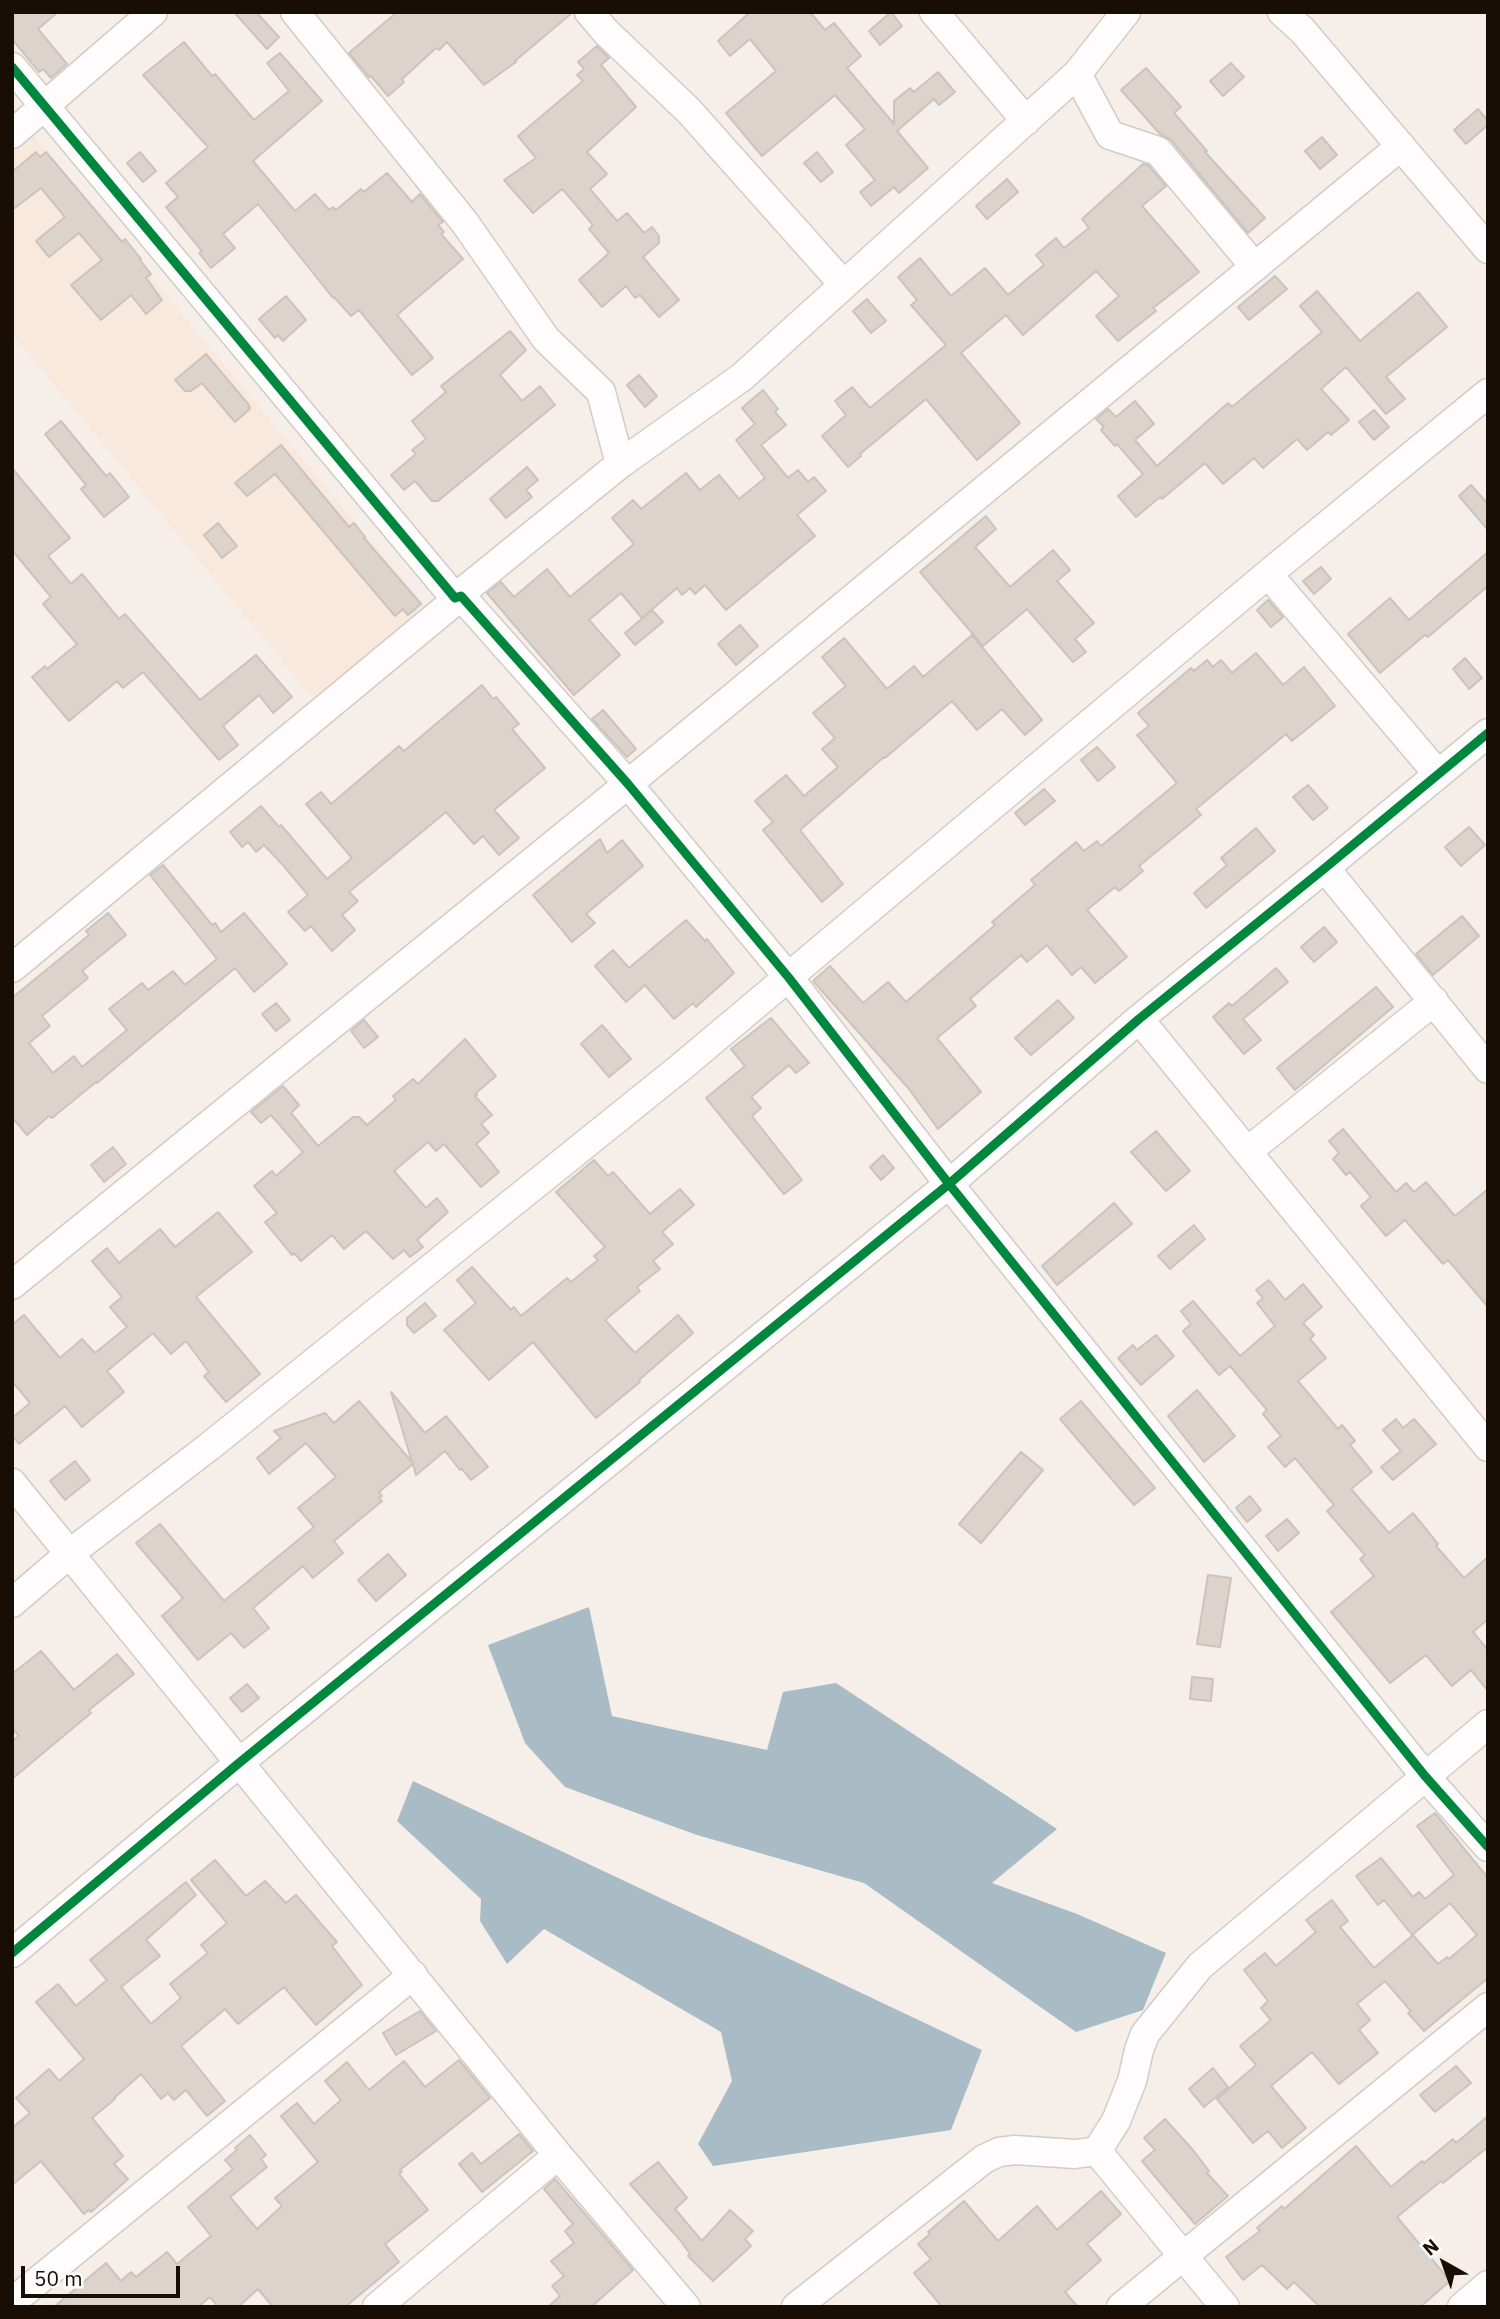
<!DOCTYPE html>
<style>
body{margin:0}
#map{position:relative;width:1500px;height:2319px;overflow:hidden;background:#f5eee9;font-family:"IBM Plex Sans",sans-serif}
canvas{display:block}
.frame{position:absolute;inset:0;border:14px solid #190e06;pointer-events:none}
.north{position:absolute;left:1409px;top:2228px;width:70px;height:70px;-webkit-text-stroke:5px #fdfdfd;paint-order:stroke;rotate:320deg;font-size:19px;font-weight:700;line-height:28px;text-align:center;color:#190e06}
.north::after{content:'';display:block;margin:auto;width:24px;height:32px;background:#190e06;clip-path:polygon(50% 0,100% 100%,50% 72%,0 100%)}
.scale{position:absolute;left:21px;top:2266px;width:159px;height:32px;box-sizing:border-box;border:4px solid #190e06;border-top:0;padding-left:9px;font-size:21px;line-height:24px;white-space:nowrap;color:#190e06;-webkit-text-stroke:5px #fdfdfd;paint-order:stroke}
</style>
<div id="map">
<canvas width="1500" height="2319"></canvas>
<div class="frame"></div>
<div class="north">N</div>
<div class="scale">50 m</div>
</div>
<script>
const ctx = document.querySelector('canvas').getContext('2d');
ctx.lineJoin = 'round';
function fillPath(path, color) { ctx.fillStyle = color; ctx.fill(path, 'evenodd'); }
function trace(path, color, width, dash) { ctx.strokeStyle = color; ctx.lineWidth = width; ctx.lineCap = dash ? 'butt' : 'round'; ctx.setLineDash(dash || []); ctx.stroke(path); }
const built = new Path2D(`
 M12 110 436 619 315 701 12 334Z`);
const water = new Path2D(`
 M589 1607 612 1716 767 1750 783 1692 836 1683 1057 1829 992 1883 1077 1914 1166 1953 1143 2010 1076 2032 864 1883 697 1835 565 1787 525 1743 488 1645Z
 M413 1781 982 2050 951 2130 713 2166 698 2144 732 2081 721 2032 544 1929 507 1964 480 1921 481 1899 397 1821Z`);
const building = new Path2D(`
 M12 12H58L38 29 67 64 51 78 43 69 39 72 12 39Z
 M234 12H256L279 37 267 49Z
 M397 12H573L515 61 516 62 484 85 447 42 439 50 436 48 402 79 404 82 388 96 371 76 369 77 349 53Z
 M750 12H810L825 30 834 23 861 56 847 68 894 124V101L910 88 914 92 938 72 955 92 939 105 934 99 897 131 928 168 899 193 894 187 871 206 860 192 875 180 846 145 865 129 835 95 762 156 726 113 776 71 750 39 730 56 718 41Z
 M891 12 902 26 880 45 869 31Z
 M184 42 212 76 215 74 254 120 289 91 267 63 280 53 322 101 253 161 295 211 315 194 329 210 333 207 336 210 361 189 364 192 387 173 412 202 420 194 443 222 438 225 444 232 441 234 463 259 397 315 433 358 412 375 359 310 351 316 334 297 333 298 258 204 223 234 235 248 211 268 199 253 202 251 166 207 178 197 166 183 208 147 143 75Z
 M597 46 609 58 601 65 636 107 587 152 607 174 590 189 617 221 627 213 644 233 652 227 659 236V243L643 257 679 300 659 317 640 295 635 298 626 286 602 307 579 280 609 253 589 229 593 225 565 192 562 189 533 213 504 180 536 158 518 136 583 81 577 75 584 69 578 62Z
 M1231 63 1244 77 1223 96 1210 81Z
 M1146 68 1181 107 1174 113 1207 151 1205 152 1265 218 1248 233 1171 140 1160 134 1121 90Z
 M1478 109 1488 121V125L1466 144 1454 130Z
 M1322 137 1337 155 1320 169 1305 151Z
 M36 152 40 157 46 152 122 242 125 239 141 259 140 260 151 274 146 278 162 300 146 314 131 295 101 320 71 285 102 260 79 233 49 257 36 241 65 217 41 188 12 210V172Z
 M140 152 156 171 143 182 127 163Z
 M817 152 833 172 821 182 804 163Z
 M1143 164 1148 165 1166 186 1142 206 1199 272 1153 308 1156 311 1118 341 1096 316 1119 296 1096 271 1023 335 1006 315 961 353 1020 423 977 460 926 399 860 454 861 456 848 467 822 436 846 415 835 401 852 387 870 408 946 345 911 305 917 300 898 277 920 258 951 296 985 268 1008 295 1044 265 1036 255 1056 238 1064 248 1089 228 1082 219Z
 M1007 179 1018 192 987 219 976 206Z
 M1275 276 1287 289 1249 320 1238 307Z
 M1317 291 1360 341 1418 292 1447 327 1386 377 1405 399 1386 414 1346 367 1321 389 1349 420 1331 435 1328 432 1307 450 1297 439 1263 468 1254 458 1223 484 1205 463 1162 499 1160 497 1136 517 1118 496 1143 474 1117 444 1115 446 1101 430 1104 427 1096 419 1108 409 1116 417 1135 401 1154 424 1135 440 1157 466 1228 403 1232 407 1322 332 1300 306Z
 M286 296 306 320 283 341 278 335 275 338 259 319Z
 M867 299 886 321 871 333 853 311Z
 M510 331 526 350 500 375 522 401 540 386 555 405 438 501H432L415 481 404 490 391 475 416 454 412 450 426 439 412 421 446 392 441 386Z
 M206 354 249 405 250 409 235 422 202 383 191 391H185L175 380Z
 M639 375 657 396 645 407 627 385Z
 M763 390 778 409 775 412 786 425 761 445 788 478 798 470 808 482 814 477 826 491 797 515 815 536 726 610 705 585 695 594 690 588 682 595 677 588 642 618 621 593 589 620 620 655 574 695 487 593 501 582 514 597 547 569 570 597 634 544 612 518 633 500 641 509 686 473 700 490 719 475 739 499 765 478 736 440 755 424 742 408Z
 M1374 410 1389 427 1374 440 1359 422Z
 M61 421 106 476 110 473 129 497 104 517 81 489 86 485 45 434Z
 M281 445 349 527 354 523 365 537 364 538 421 604 408 615 403 609 395 616 275 474 247 496 235 483Z
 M527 467 538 480 526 490 532 497 506 518 490 499Z
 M12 468 70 538 48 556 71 584 82 574 119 619 125 614 200 700 256 655 292 697 273 713 259 695 223 726 238 745 219 760 143 672 123 688 117 681 69 721 32 677 45 666 47 669 77 644 43 604 51 597 12 550Z
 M1471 485 1488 504V530L1459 496Z
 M986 516 996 529 975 547 1010 587 1053 550 1070 570 1057 581 1094 623 1075 639 1086 652 1073 662 1027 609 983 646 920 572Z
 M218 523 237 546 222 558 204 535Z
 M1488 552V586L1428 637 1425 635 1380 673 1348 634 1390 598 1409 620Z
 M1321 567 1331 579 1314 594 1303 581Z
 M1268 600 1283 617 1271 627 1257 610Z
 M652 610 663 622 635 645 625 633Z
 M740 625 758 646 736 665 718 644Z
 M972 635 1042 720 1025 735 1002 709 977 730 952 701 885 758 884 757 800 830 843 884 822 902 763 830 773 822 755 801 786 775 804 796 838 767 822 749 835 738 813 713 846 686 822 657 844 638 887 689 914 666 923 677Z
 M1256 653 1283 685 1304 667 1335 706 1292 741 1286 734 1196 809 1201 815 1139 866 1143 871 1119 891 1115 887 1087 910 1127 957 1095 983 1081 967 1072 975 1047 945 1027 962 1021 955 970 999 976 1006 937 1038 981 1092 938 1129 909 1089 813 981 830 966 863 1003 888 982 906 1002 995 925 992 922 1035 885 1031 880 1076 842 1084 851 1097 841 1101 846 1177 783 1137 735 1149 726 1138 713 1191 668 1194 671 1207 660 1213 667 1221 660 1232 673Z
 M1465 658 1482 678 1469 689 1453 669Z
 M482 685 493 699 496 697 519 724 512 729 545 768 494 810 519 838 499 855 483 836 474 844 446 812 349 892 358 901 342 915 355 930 332 951 311 926 305 931 288 912 308 895 282 864 264 845 256 852 248 842 242 847 230 832 261 806 279 827 281 825 327 879 352 858 306 804 321 792 331 804 399 746 404 751Z
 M603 710 636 749 627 757 592 719Z
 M1097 747 1115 767 1098 781 1081 760Z
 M1308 785 1328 808 1313 820 1293 797Z
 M1044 789 1055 801 1025 825 1015 813Z
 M1469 827 1485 845 1461 866 1445 847Z
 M1256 828 1275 851 1206 908 1194 893 1227 865 1221 858Z
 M600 839 607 853 622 840 643 866 586 914 595 923 572 942 533 895Z
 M163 865 212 925 215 923 221 932 244 913 287 964 254 992 235 968 97 1083 96 1082 52 1118 49 1116 27 1135 12 1117V998L89 935 86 931 108 913 126 935 82 971 88 978 42 1016 50 1026 29 1043 53 1073 74 1056 82 1067 127 1030 109 1009 142 983 148 990 173 971 185 985 217 959 150 875Z
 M1462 916 1479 936 1433 975 1416 954Z
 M686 920 705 941 707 939 734 973 696 1007 693 1003 674 1019 645 985 626 1002 595 966 613 950 629 968Z
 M1324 927 1337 942 1314 962 1301 947Z
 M1276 968 1288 982 1243 1019 1261 1040 1244 1054 1213 1017 1229 1003 1232 1006Z
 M1376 987 1393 1007 1295 1090 1277 1068Z
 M1058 1000 1074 1018 1031 1055 1015 1038Z
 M276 1003 290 1020 276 1031 262 1014Z
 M771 1018 809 1063 796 1073 789 1065 751 1097 761 1108 752 1116 802 1180 784 1194 706 1098 745 1066 731 1049Z
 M364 1020 378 1037 364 1048 351 1031Z
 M602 1025 631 1059 609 1077 581 1044Z
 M465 1039 496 1076 476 1093 477 1095 475 1096 492 1115 481 1124 489 1133 476 1144 499 1172 481 1187 444 1144 436 1151 428 1142 394 1171 426 1208 437 1198 448 1212 417 1240 423 1247 410 1257 404 1250 393 1259 366 1231 344 1249 332 1235 301 1261 294 1253 292 1255 265 1222 277 1213 254 1186 272 1171 276 1176 303 1152 271 1115 261 1123 251 1112 283 1086 299 1105 291 1113 318 1146 353 1117H359L367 1125 396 1100 393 1096 413 1079 418 1084Z
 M1343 1129 1396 1192 1406 1183 1414 1192 1426 1182 1455 1216 1488 1189V1307L1448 1260 1443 1264 1405 1220 1386 1236 1361 1206 1371 1197 1350 1172 1346 1175 1333 1159 1339 1153 1329 1141Z
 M1156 1131 1190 1171 1166 1191 1131 1152Z
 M113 1147 126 1164 104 1182 91 1165Z
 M883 1155 894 1168 881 1180 870 1167Z
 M594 1160 608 1176 613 1172 650 1214 680 1189 694 1205 662 1232 673 1244 653 1261 660 1269 637 1287 640 1291 605 1320 635 1353 678 1315 693 1333 639 1380 640 1382 596 1418 533 1342 489 1380 444 1330 476 1303 457 1280 472 1267 511 1310 514 1307 521 1316 567 1278 571 1282 598 1260 594 1256 605 1247 556 1192Z
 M1114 1203 1132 1224 1057 1285 1042 1266Z
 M218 1212 252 1252 196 1297 260 1374 226 1402 204 1376 209 1372 186 1341 171 1354 153 1333 107 1371 124 1392 82 1427 65 1406 19 1444 12 1435V1418L30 1403 12 1381V1325L24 1315 60 1358 82 1339 95 1353 127 1327 110 1307 122 1297 92 1261 107 1248 119 1263 160 1229 175 1247Z
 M1194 1225 1205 1239 1170 1269 1158 1256Z
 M1269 1280 1285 1300 1303 1284 1322 1307 1303 1323 1314 1335 1310 1339 1326 1358 1298 1381 1338 1429 1342 1425 1355 1441 1350 1445 1372 1472 1351 1489 1389 1533 1413 1513 1438 1544 1436 1546 1464 1578 1488 1557V1619L1473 1632 1488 1650V1691L1471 1670 1452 1686 1426 1655 1390 1683 1331 1612 1374 1576 1360 1559 1365 1555 1327 1511 1334 1505 1295 1458 1285 1467 1268 1447 1281 1436 1263 1414 1267 1410 1230 1366 1219 1375 1183 1331 1191 1324 1181 1311 1193 1301 1240 1356 1275 1326 1257 1303 1263 1298 1256 1290Z
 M425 1303 436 1316 414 1333 407 1325V1318Z
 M1156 1335 1174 1356 1141 1385 1118 1358 1133 1345 1137 1350Z
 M1197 1390 1235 1436 1204 1462 1168 1416Z
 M391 1392 425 1433 446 1416 488 1467 471 1480 462 1469 460 1470 445 1451 416 1475 413 1464 379 1492 382 1496 379 1498 382 1501 334 1541 343 1553 313 1578 303 1566 253 1608 269 1628 244 1648 231 1633 198 1660 162 1616 183 1598 136 1543 160 1524 224 1601 314 1527 298 1508 336 1477 306 1443 269 1474 257 1458 281 1438 274 1431 325 1413 334 1423 359 1401 412 1462Z
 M1081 1401 1155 1488 1134 1505 1060 1419Z
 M1396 1419 1403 1428 1414 1419 1436 1444 1393 1480 1381 1467 1401 1451 1383 1430Z
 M1021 1452 1043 1470 981 1543 959 1524Z
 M75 1461 90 1480 65 1500 50 1481Z
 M1250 1496 1261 1510 1247 1522 1236 1508Z
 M1287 1519 1299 1533 1278 1551 1266 1536Z
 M388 1554 406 1575 376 1601 358 1580Z
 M1208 1575 1231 1578 1220 1647 1197 1644Z
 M41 1651 74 1690 117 1654 134 1674 89 1710 91 1713 12 1779V1741L19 1736 12 1728V1674Z
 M1192 1677 1213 1679 1211 1701 1190 1699Z
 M247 1684 259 1698 242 1712 230 1698Z
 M1435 1813 1488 1878V1978L1424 2031 1408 2013 1411 2011 1385 1981 1357 2004 1370 2020 1359 2030 1378 2053 1339 2084 1312 2052 1271 2086 1306 2128 1282 2148 1268 2131 1253 2143 1217 2099 1256 2065 1240 2046 1271 2020 1261 2008 1268 2001 1244 1970 1265 1953 1276 1966 1316 1932 1306 1920 1332 1900 1348 1921 1340 1927 1374 1968 1413 1935 1438 1964 1447 1957 1449 1959 1477 1935 1450 1903 1412 1935 1384 1900 1378 1905 1356 1876 1381 1858 1413 1897 1419 1892 1425 1899 1454 1875 1417 1826Z
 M215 1860 246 1896 265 1881 286 1903 296 1895 337 1942 332 1946 362 1985 316 2025 284 1987 238 2024 225 2009 181 2046 225 2101 207 2116 186 2090 174 2100 168 2093 161 2099 141 2074 114 2098 115 2099 92 2118 123 2156 114 2164 128 2179 91 2212 89 2210 84 2214 41 2161 12 2185V2128L30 2113 16 2098 49 2069 59 2081 84 2059 36 2002 58 1984 76 2006 107 1980 90 1960 186 1882 196 1895 146 1940 160 1956 121 1987 151 2024 181 1998 170 1984 208 1953 201 1945 227 1923 191 1880Z
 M420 2011 436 2031 396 2055 383 2033Z
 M459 2060 490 2098 400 2170 402 2172 399 2174 428 2210 385 2244 399 2262 345 2307H273L258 2289 238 2307H218L210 2297 198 2307H54L106 2263 121 2281 131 2272 136 2277 167 2252 177 2264 211 2236 188 2207 233 2169 225 2160 237 2150 235 2148 250 2135 266 2155 261 2159 267 2167 230 2197 257 2229 282 2206 275 2198 318 2162 281 2116 297 2103 314 2124 341 2100 325 2081 347 2062 369 2090 404 2061 425 2087Z
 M1456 2066 1471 2083 1435 2112 1420 2095Z
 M1213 2068 1228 2087 1204 2107 1189 2089Z
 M1488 2116V2147L1443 2183 1441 2181 1397 2217 1450 2281 1420 2307H1320L1294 2282 1287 2289 1262 2265 1243 2280 1226 2257 1260 2231 1257 2228 1282 2206 1284 2209 1356 2146 1391 2187 1422 2161 1424 2163 1453 2139 1456 2143Z
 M1165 2119 1193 2150 1209 2171 1207 2173 1228 2196 1195 2224 1142 2161 1155 2150 1144 2138Z
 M519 2134 533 2151 482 2192 459 2164 472 2153 481 2164Z
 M658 2162 687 2198 675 2209 702 2241 730 2210 753 2231 745 2239 751 2246 713 2281 688 2256 690 2254 680 2240 630 2184Z
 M555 2179 633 2270 591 2307H548L560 2296 552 2286 564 2276 551 2261 574 2243 565 2231 573 2224 544 2189Z
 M1101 2191 1121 2214 1087 2244 1101 2260 1065 2292 1078 2307H942L914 2273 931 2259 918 2244 930 2234 928 2232 964 2201 998 2241 1037 2206 1057 2230Z`);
const minor = new Path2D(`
 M295 12 465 223 546 339 601 392 620 464
 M589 12 606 32 689 111 844 285
 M934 12 1026 121
 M1282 12 1302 30 1488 249
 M12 67 455 598 461 596 628 784 789 978 949 1184 1425 1776 1488 1847
 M1077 74 1110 135 1158 151 1255 267
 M12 134 153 12
 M1268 574 1438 774
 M455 598 620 464 742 377 1077 74 1126 12
 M1325 868 1488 1069
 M12 968 461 596
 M1139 1019 1488 1447
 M1248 1151 1434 1001
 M12 1285 628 784 1401 146
 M12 1483 558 2155 686 2307
 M12 1603 69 1554 210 1446 680 1068 1268 574 1488 393
 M12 1953 239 1763 949 1184 1139 1019 1325 868 1488 733
 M1097 2151 1116 2121 1132 2081 1139 2050 1145 2034 1200 1966 1488 1724
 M1097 2151 1225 2307
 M12 2302 413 1975
 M377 2307 558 2155
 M796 2307 984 2159 999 2152 1015 2150 1075 2154 1097 2151
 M1121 2307 1488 2007
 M1462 2307 1488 2285`);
const cycleway = new Path2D(`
 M12 67 455 598 461 596 628 784 789 978 949 1184 1425 1776 1488 1847
 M12 1953 239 1763 949 1184 1139 1019 1325 868 1488 733`);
fillPath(built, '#f9e8dc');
fillPath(water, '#a9bcc6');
fillPath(building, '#dcd3cd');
trace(building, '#ccc3bc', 2);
trace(minor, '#d4cbc4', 31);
trace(minor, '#fefcfc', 28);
trace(cycleway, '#00873e', 9);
</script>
